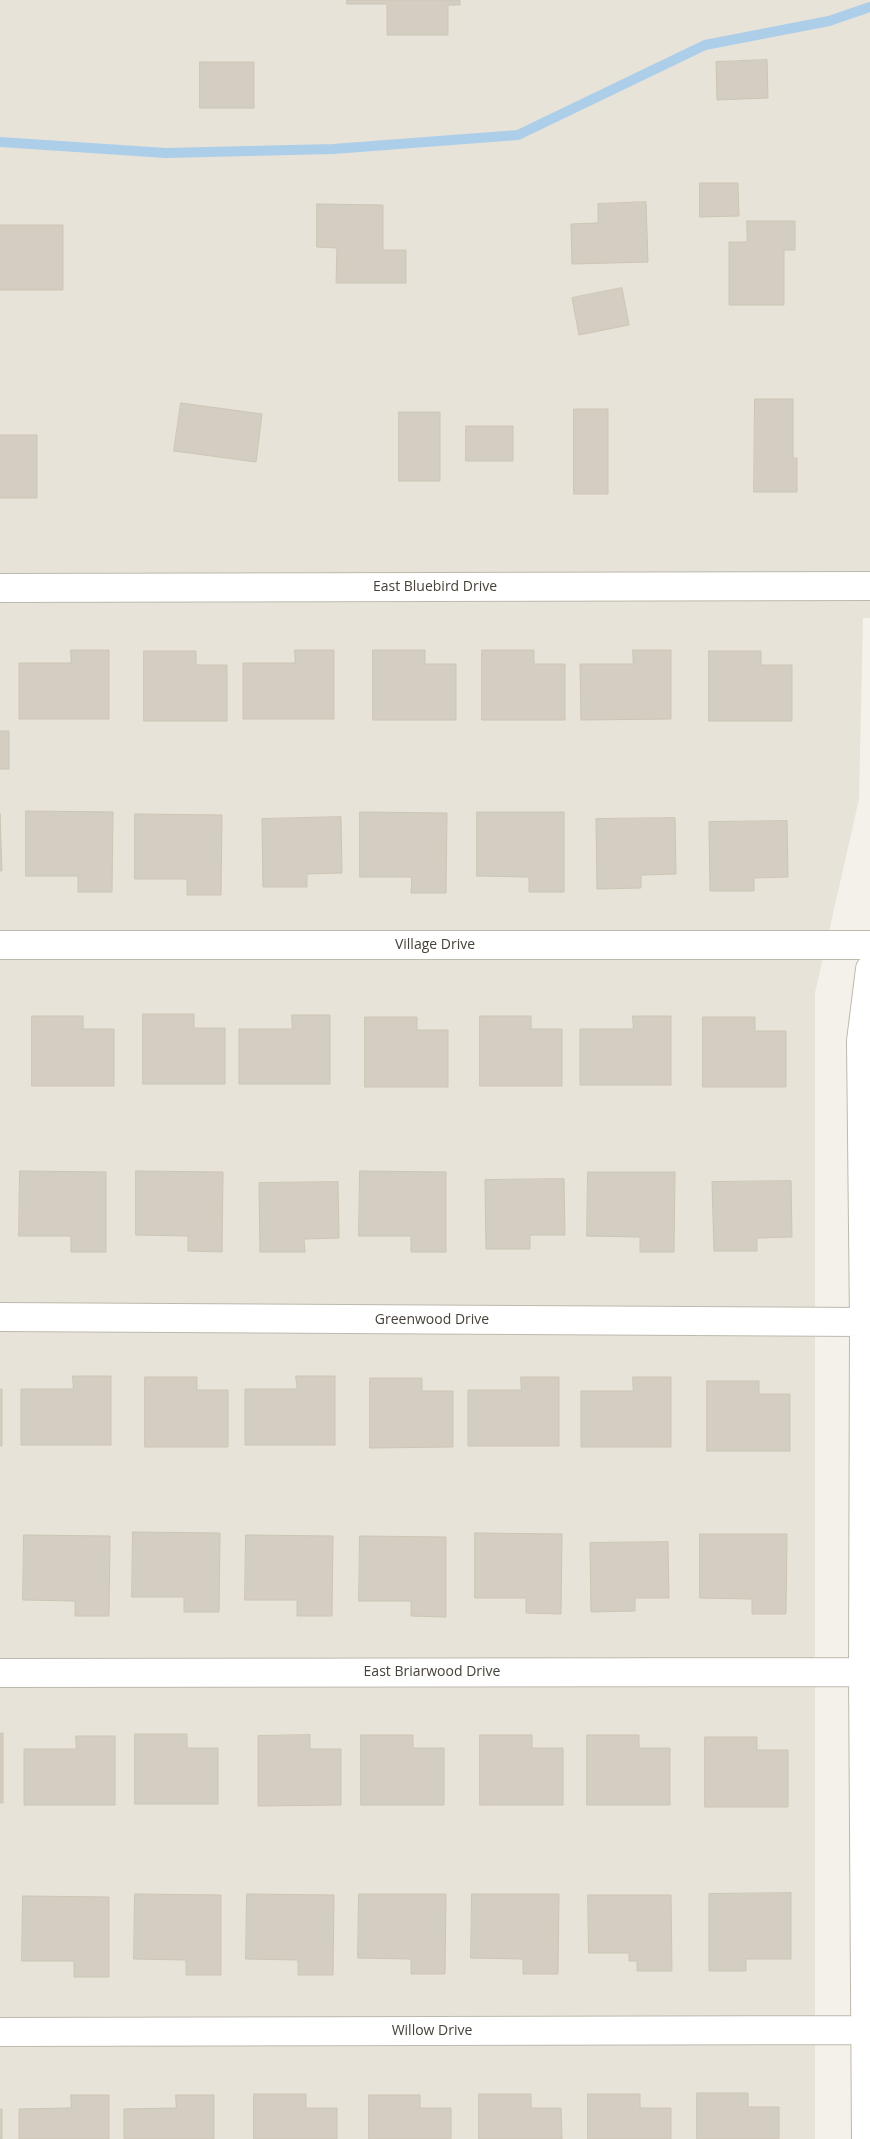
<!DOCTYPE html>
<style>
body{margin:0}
canvas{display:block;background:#f3f1ea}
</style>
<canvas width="870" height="2139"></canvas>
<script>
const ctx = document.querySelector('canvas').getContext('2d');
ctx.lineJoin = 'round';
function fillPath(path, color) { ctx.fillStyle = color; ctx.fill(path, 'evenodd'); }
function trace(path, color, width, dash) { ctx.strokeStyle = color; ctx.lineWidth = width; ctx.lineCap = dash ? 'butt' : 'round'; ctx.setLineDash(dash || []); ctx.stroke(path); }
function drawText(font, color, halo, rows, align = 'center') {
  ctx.font = font + ' "Open Sans",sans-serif'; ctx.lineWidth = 4.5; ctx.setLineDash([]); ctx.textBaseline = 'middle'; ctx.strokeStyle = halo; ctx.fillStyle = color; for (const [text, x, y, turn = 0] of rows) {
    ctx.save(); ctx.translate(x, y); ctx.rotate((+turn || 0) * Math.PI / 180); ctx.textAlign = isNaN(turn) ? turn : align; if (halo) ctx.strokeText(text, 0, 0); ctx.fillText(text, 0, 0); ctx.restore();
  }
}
const residential = new Path2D(`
 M0 0H870V618H863L859 799 815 993V2139H0Z`);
const stream = new Path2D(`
 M0 142 166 153 333 149 518 135 705 45 829 21 870 7`);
const building = new Path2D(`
 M347 0H460V5H448V35H387V4H347Z
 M767 60 768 98 717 100 716 62Z
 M200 62H254V108H200Z
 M700 183H738L739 216 700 217Z
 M646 202 648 262 572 264 571 224 598 223V204Z
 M317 204 383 205V250H406V283H336L337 248 317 247Z
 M747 221H795V250H784V305H729V242H747Z
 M0 225H63V290H0Z
 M622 288 629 325 579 335 572 298Z
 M755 399H793V458H797V492H754Z
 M181 403 262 414 256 462 174 451Z
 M574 409H608V494H574Z
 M399 412H440V481H399Z
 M466 426H513V461H466Z
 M0 435H37V498H0Z
 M71 650H109V719H19V663H71Z
 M295 650H334V719H243V663H295Z
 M373 650H425V664H456V720H373Z
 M482 650H534V664H565V720H482Z
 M633 650H671V719L581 720 580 664H633Z
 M144 651H196V665H227V721H144Z
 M709 651H761V665H792V721H709Z
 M0 731H9V769H0Z
 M26 811 113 812 112 892H78V876H26Z
 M360 812 447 813 446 893H411L412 877H360Z
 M477 812H564V892H529V877L477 876Z
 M0 814 2 871H0Z
 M135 814 222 815 221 895H187V879H135Z
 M341 817 342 873 307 874V887H263L262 819Z
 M675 818 676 874 641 875V888L597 889 596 819Z
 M787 821 788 877 754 878V891H710L709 822Z
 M143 1014H194V1028H225V1084H143Z
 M292 1015H330V1084H239V1029H292Z
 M32 1016H83V1029H114V1086H32Z
 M480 1016H531V1029H562V1086H480Z
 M633 1016H671V1085H580V1029H633Z
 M365 1017H417V1030H448V1087H365Z
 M703 1017H755V1031H786V1087H703Z
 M20 1171 106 1172V1252H71V1236H19Z
 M136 1171 223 1172 222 1252 188 1251V1236L136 1235Z
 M360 1171 446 1172V1252H411V1236H359Z
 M588 1172H675L674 1252H640V1237L587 1236Z
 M564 1179 565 1235H530V1249H486L485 1180Z
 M791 1181 792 1237 757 1238V1251H714L712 1182Z
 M338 1182 339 1238 304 1239 305 1252H260L259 1183Z
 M73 1376H111V1445H21V1389H73Z
 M296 1376H335V1445H245V1389H297Z
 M145 1377H197V1390H228V1447H145Z
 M521 1377H559V1446H468V1390H521Z
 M633 1377H671V1447H581V1391H633Z
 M370 1378H422V1391H453V1447L370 1448Z
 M707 1381H759V1394H790V1451H707Z
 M0 1389H2V1446H0Z
 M133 1532 220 1533 219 1612H184V1597H132Z
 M475 1533 562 1534 561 1614 526 1613V1598H475Z
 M700 1534H787L786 1614H752V1599L700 1598Z
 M24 1535 110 1536 109 1616H75V1601L23 1600Z
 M246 1535 333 1536 332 1616H297V1600H245Z
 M360 1536 446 1537V1617L411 1616V1601H359Z
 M668 1542 669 1598H635V1611L591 1612 590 1543Z
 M3 1733V1803H0V1734Z
 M135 1734H187V1748H218V1804H135Z
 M310 1735V1749H341V1805L258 1806V1736Z
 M361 1735H413V1748H444V1805H361Z
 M480 1735H532V1748H563V1805H480Z
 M587 1735H639V1748H670V1805H587Z
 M76 1736H115V1805H24V1749H76Z
 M705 1737H757V1750H788V1807H705Z
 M791 1893V1959H746V1971H709V1894Z
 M135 1894 221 1895V1975H186V1960L134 1959Z
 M247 1894 334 1895 333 1975H298V1960L246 1959Z
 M359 1894H446L445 1974H411V1959L358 1958Z
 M472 1894H559L558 1974H523V1959L471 1958Z
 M588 1895H671L672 1971H637V1961H629V1953H589Z
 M23 1896 109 1897V1977H74V1961H22Z
 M697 2093H748V2107H779V2139H697Z
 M254 2094H306V2108H337V2139H254Z
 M479 2094H531V2108H561L562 2139H479Z
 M588 2094H640V2108H671V2139H588Z
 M71 2095H109V2139H19V2109L71 2108Z
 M176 2095H214V2139H124V2109L176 2108Z
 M369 2095H420V2108H451V2139H369Z
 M0 2109H2V2139H0Z`);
const street = new Path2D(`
 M0 588 870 586
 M0 945H870
 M0 1317 864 1322
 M0 1673 863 1672
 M0 2032 865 2030
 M866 2139 863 1672 864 1322 861 1041 870 969`);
const streetNames = [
 ["East Bluebird Drive",435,587],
 ["Village Drive",435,945],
 ["Greenwood Drive",432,1320],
 ["East Briarwood Drive",432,1672],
 ["Willow Drive",432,2031]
];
fillPath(residential, '#e7e3d9');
trace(stream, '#adcee9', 10);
fillPath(building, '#d4cdc1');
trace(building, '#cec5b4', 1);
trace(street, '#beb9ad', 30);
trace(street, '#fff', 28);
drawText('14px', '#474239', '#fff', streetNames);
</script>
